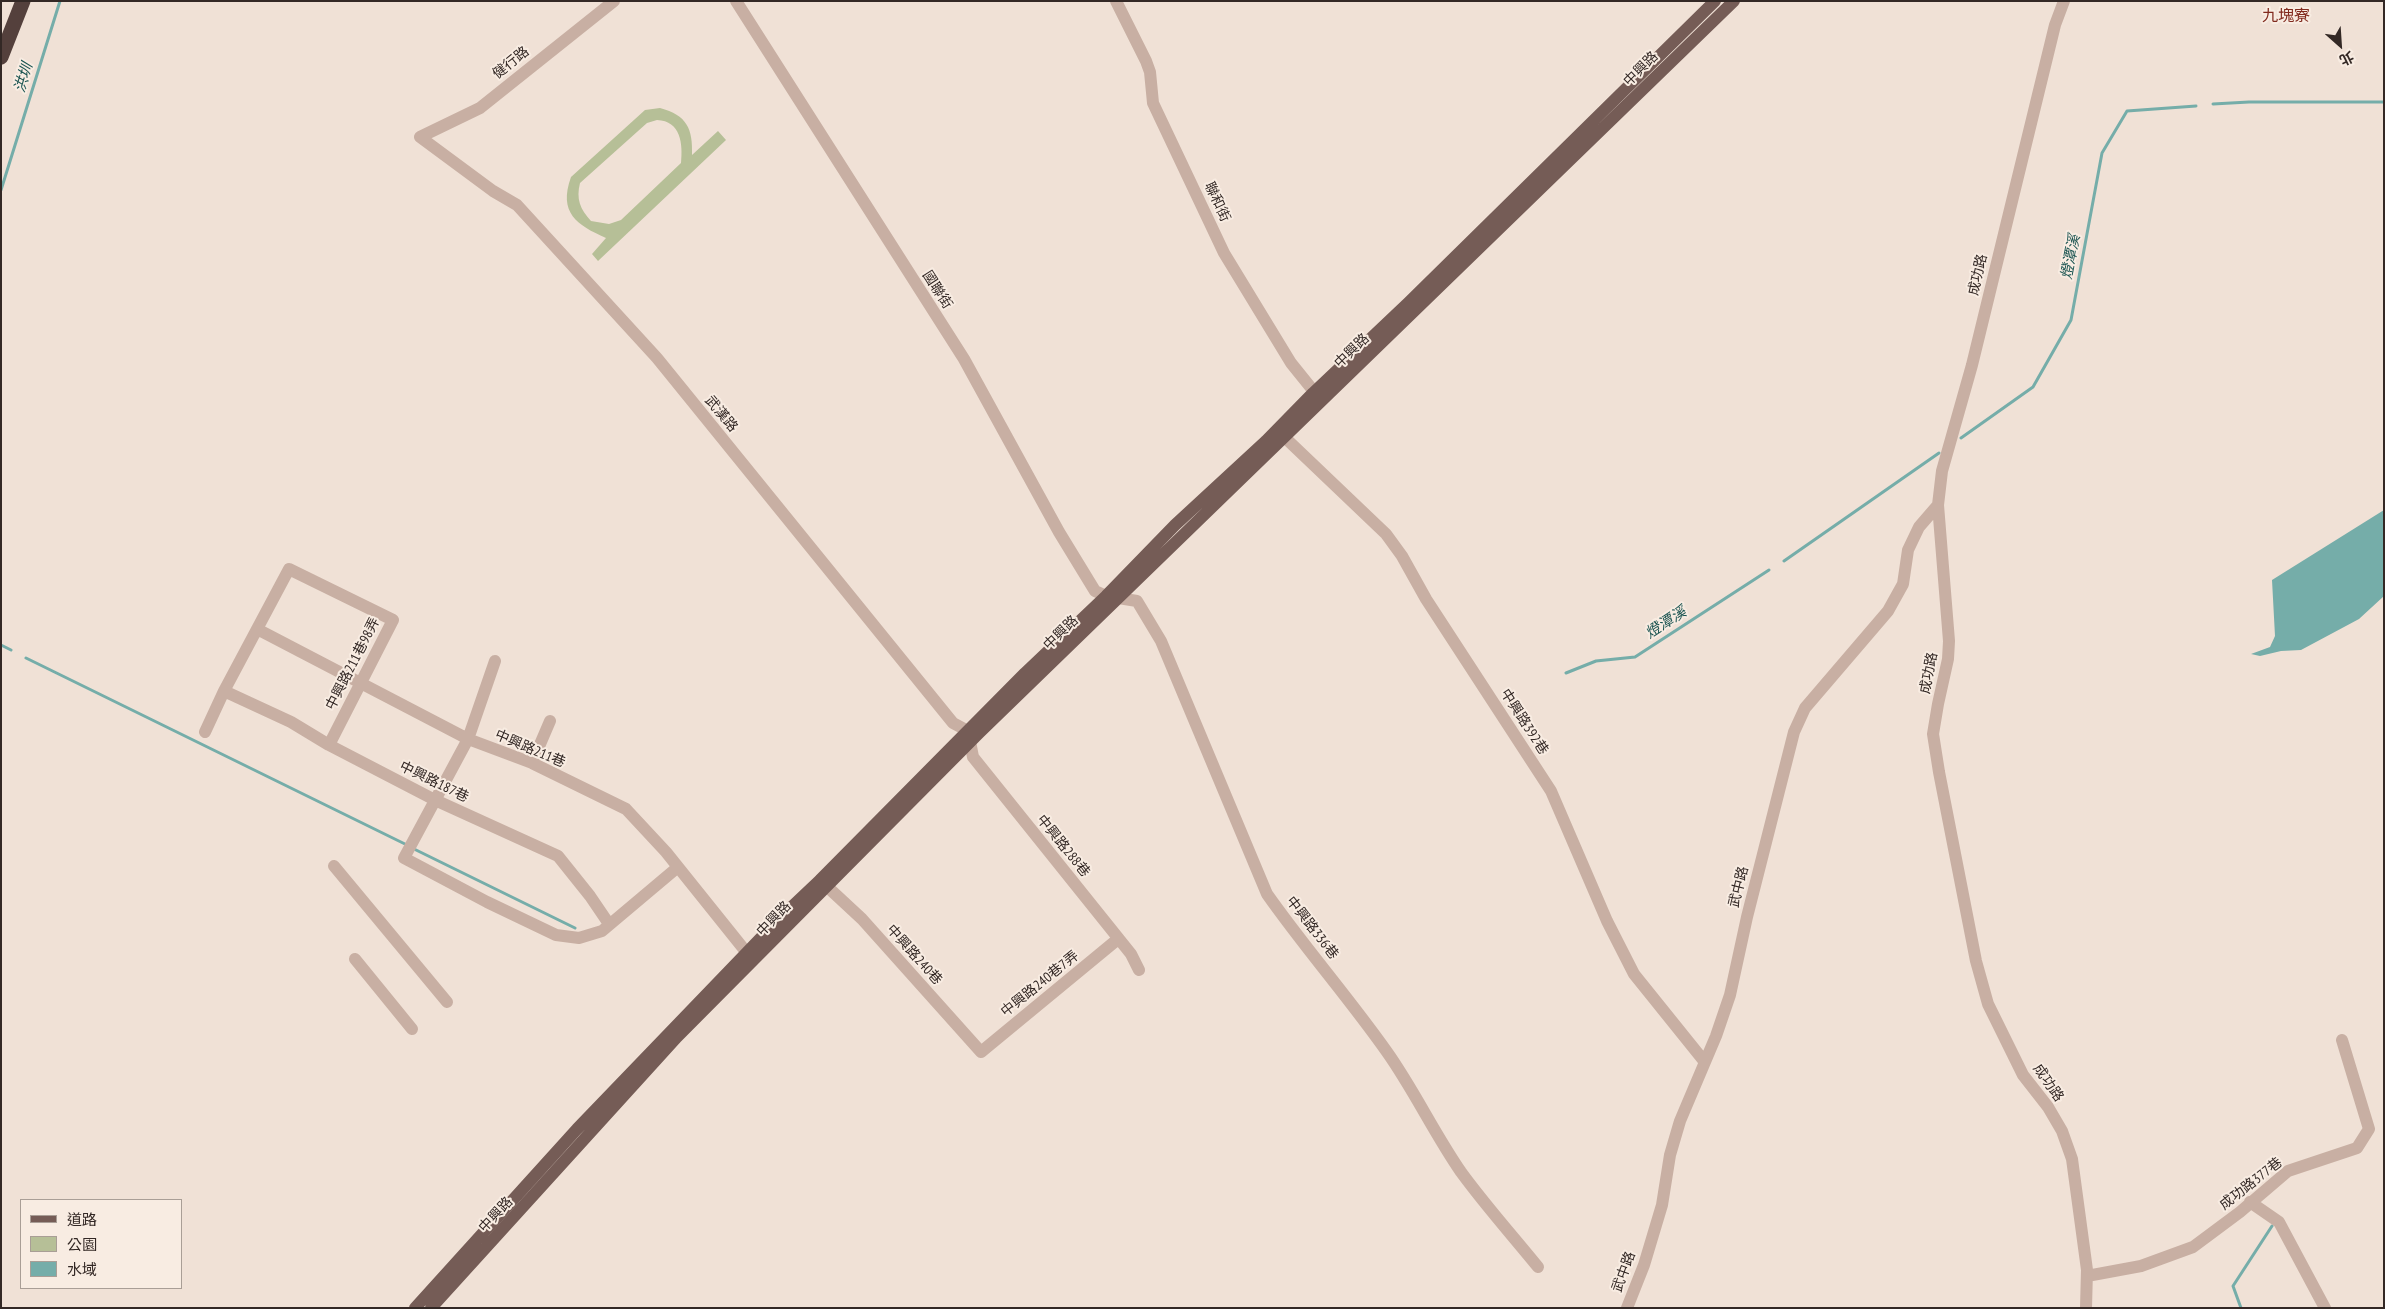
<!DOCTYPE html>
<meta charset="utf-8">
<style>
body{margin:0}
#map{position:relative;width:2385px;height:1309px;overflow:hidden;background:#f0e1d6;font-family:"PT Sans Narrow","Noto Sans TC",sans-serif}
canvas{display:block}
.frame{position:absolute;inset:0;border:2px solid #332825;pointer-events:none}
.legend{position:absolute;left:20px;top:1199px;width:162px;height:90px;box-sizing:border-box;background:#f8ece2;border:1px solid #a99e96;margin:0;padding:6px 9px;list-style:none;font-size:15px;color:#332825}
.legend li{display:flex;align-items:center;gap:10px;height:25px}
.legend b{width:25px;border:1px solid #a99e96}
.north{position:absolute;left:2315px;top:20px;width:50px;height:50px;-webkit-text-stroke:4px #f8ece2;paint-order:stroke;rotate:154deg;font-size:14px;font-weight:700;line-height:20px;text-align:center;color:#332825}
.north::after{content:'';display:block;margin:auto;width:18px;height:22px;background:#332825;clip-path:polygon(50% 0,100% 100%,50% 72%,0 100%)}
</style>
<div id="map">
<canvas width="2385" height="1309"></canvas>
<div class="frame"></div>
<ul class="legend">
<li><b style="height:6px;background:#755c56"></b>道路</li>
<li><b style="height:14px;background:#b6bf97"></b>公園</li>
<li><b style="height:14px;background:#75ada9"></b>水域</li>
</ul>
<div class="north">北</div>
</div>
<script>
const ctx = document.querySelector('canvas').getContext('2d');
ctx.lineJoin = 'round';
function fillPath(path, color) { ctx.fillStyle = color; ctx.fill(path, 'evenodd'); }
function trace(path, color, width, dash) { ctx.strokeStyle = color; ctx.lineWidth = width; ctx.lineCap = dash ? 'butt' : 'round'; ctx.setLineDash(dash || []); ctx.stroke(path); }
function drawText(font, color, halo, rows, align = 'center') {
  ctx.font = font + ' "PT Sans Narrow","Noto Sans TC",sans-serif'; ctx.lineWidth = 4; ctx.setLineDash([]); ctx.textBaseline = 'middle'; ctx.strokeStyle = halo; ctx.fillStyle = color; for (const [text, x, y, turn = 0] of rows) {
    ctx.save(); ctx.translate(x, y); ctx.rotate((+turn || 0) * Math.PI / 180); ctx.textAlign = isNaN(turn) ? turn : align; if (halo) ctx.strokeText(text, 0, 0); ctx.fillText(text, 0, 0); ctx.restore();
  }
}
const green = new Path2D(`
 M660 108C687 115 693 129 692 155L718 131 726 140 598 261 592 254 606 238C577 225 558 213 571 177L645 110ZM657 120C681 121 683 144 681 163L621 220 609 224 591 221C580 209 576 199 580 183L647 123Z`);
const water = new Path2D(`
 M2384 510V596L2359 619 2301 650 2281 651 2260 656 2251 654 2270 647 2275 636 2272 580Z`);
const stream = new Path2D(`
 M2213 104 2249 102H2384
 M1 190 60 1
 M1961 438 2033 387 2071 320 2102 153 2127 111 2196 106
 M1784 561 1939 453
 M1 645 11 650
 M26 658 407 845
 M1566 673 1596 661 1635 657 1769 570
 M412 848 575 928
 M2241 1308 2233 1286 2272 1226`);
const minor = new Path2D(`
 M614 1 480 108 420 137 493 191 517 205 657 358 953 723 968 731 973 757 1131 954 1139 970
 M736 1 964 359 1059 532 1095 591 1106 596 1137 601 1161 641 1267 894C1305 948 1349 998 1387 1052 1414 1090 1434 1133 1461 1172 1485 1205 1512 1235 1538 1267
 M1116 1 1146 61 1150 72 1153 103 1224 253 1291 363 1320 399
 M2064 1 2055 25 1972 365 1942 471 1938 505 1949 641 1948 659 1938 704 1933 734 1939 772 1976 961 1988 1004 2023 1075 2048 1107 2062 1131 2072 1159 2087 1270 2086 1308
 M1278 431 1386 534 1402 556 1426 599 1551 791 1607 921 1634 974 1704 1061
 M257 629 468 739 532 763 626 809 666 852 747 953
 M495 661 468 739 404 858 487 902 556 935 579 938 602 931 678 867
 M224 691 291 722 329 745 435 800 558 856 590 896 609 924
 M205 732 224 691 289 569 393 620 329 745
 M532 763 550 721
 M334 866 447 1002
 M820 880 862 919 981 1052 1118 939
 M355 959 412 1029
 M2250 1202 2279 1222 2325 1308
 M2087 1276 2141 1266 2193 1247 2240 1212 2288 1171 2357 1148 2369 1129 2342 1040
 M1627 1308 1644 1265 1662 1205 1670 1155 1680 1121 1716 1036 1730 995 1747 917 1794 732 1805 708 1888 611 1903 584 1908 550 1919 527 1938 505`);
const major = new Path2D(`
 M415 1308 577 1129 783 915 820 880 1025 673 1106 596 1175 525 1266 441 1313 393 1408 303 1715 1
 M431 1308 677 1037 979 733 1734 1`);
const highway = new Path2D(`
 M1 57 23 1`);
const streetNames = [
 ["健行路",511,63,-39],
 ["中興路",1641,69,-45],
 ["聯和街",1217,202,65],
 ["成功路",1978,275,-77],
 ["國聯街",937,290,57],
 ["中興路",1352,351,-44],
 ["武漢路",721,414,50],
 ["中興路",1061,633,-44],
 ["中興路211巷98弄",353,664,-63],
 ["成功路",1929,673,-79],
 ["中興路392巷",1524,722,57],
 ["中興路211巷",530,749,23],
 ["中興路187巷",434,782,26],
 ["中興路288巷",1063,846,51],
 ["武中路",1739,887,-76],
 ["中興路",774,919,-46],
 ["中興路336巷",1312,928,52],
 ["中興路240巷",914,955,48],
 ["中興路240巷7弄",1040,984,-39],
 ["成功路",2048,1083,55],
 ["成功路377巷",2251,1184,-38],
 ["中興路",496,1215,-47],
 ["武中路",1624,1272,-70]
];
const waterNames = [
 ["洪圳",24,78,-73],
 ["燈潭溪",2071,257,-79],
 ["燈潭溪",1666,623,-33]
];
const quarterNames = [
 ["九塊寮",2286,16]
];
fillPath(green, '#b6bf97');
fillPath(water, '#75ada9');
trace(stream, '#75ada9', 3);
trace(minor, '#c8afa3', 12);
trace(major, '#755c56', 12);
trace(highway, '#54403c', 15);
drawText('14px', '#332825', '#f8ece2', streetNames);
drawText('italic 15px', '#1b5451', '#f8ece2', waterNames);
drawText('16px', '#812a1e', '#f8ece2', quarterNames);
</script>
